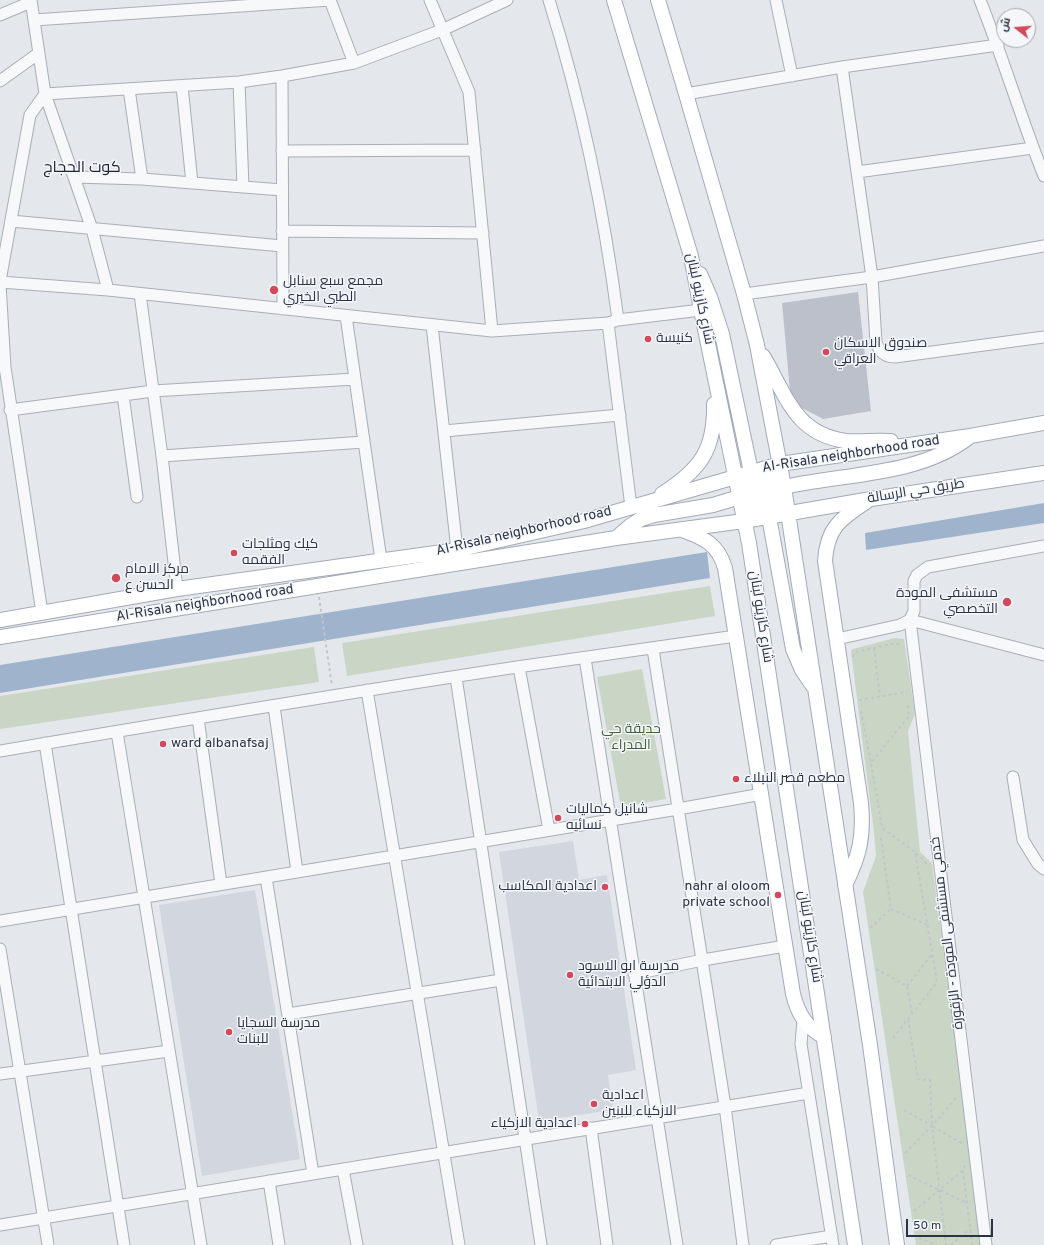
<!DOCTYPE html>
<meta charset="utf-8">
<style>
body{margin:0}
#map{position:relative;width:1044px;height:1245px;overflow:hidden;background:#e4e7ec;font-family:Overpass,Cairo,sans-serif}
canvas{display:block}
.north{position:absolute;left:996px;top:8px;width:40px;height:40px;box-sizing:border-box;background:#f4f6f9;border:1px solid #a4a8b1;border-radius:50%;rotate:287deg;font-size:11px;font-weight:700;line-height:16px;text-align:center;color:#2b3445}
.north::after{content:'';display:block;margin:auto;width:14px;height:18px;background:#d1495b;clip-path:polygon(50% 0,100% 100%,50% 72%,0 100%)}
.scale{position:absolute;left:906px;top:1219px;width:87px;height:18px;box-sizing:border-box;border:2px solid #2b3445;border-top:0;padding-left:5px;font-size:12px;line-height:14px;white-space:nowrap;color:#2b3445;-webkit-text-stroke:3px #f4f6f9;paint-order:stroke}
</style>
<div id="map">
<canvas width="1044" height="1245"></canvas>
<div class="north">ش</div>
<div class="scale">50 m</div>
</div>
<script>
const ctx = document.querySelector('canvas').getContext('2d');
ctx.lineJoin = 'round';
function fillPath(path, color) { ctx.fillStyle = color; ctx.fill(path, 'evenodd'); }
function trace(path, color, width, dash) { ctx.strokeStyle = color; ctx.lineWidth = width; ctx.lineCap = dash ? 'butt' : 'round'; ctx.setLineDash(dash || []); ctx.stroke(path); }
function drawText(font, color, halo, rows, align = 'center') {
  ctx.font = font + ' Overpass,Cairo,sans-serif'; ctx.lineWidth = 3; ctx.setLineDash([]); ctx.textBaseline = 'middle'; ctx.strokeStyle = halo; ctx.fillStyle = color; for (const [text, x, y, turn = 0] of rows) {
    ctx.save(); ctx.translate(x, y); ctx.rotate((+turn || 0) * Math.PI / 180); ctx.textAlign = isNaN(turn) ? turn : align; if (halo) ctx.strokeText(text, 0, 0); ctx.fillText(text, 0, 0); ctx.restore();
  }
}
const built = new Path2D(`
 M573 841 579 880 607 875 636 1070 608 1075 613 1110 539 1121 499 852Z
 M255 890 300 1159 202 1176 159 905Z`);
const green = new Path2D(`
 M710 586 715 616 347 676 342 643Z
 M895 638 904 639 915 714 908 731 920 852 932 863 982 1245H916L863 892 876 856 874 833 851 651 853 649Z
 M314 647 319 682 0 729V696Z
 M642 669 666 799 621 807 597 677Z`);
const water = new Path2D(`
 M1044 503V523L866 550 865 533Z
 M707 552 710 578 0 693V665Z`);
const building = new Path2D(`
 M858 292 871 411 823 419 791 402 782 303Z`);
const path = new Path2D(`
 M319 597 332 686
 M874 648 880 696
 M853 657 854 653 856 652 896 643 901 646
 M859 700 907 692
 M861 711 871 763
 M881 838 891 909 928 925
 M916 853 928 865
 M870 928 891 909
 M876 969 907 986 912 1014
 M907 986 932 954
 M908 1019 918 1079 930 1080 932 1126 963 1144
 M893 1038 937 982 915 852 882 828 871 763 909 716 907 702
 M904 1110 932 1126 946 1245
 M905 1153 932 1126 957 1097
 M965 1165 963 1170 972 1245
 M908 1175 967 1203
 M914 1211 963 1170
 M919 1238 937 1245
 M951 1245 970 1229`);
const minor = new Path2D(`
 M31 0 45 94 92 229 108 290
 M330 0 354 63
 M430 0 469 92 492 331
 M549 0C582 105 604 211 618 320
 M776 0 792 76
 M980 0C1003 58 1021 118 1044 176
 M0 15 31 2
 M34 20 330 0
 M842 67 872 277 876 342C879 352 885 357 895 357L1044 337
 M282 76 283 309
 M0 81 39 53
 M239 82 243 187
 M182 86 192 183
 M129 89 142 179
 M686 94 842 67 998 45
 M282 151 475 150
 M857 172 1033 148
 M75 177 142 179 282 190
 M11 221 282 246
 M282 231 483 233
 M0 281 30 115 45 94 239 82 282 76 354 63 442 30 507 0
 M0 282 108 290 492 331 608 323 618 320 701 310
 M0 284 5 367 42 613
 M140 294 162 456 177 589
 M744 294 872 277 1044 246
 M346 316 381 560
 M608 323 631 507
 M432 325 457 550
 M123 395 137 497
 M10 410 153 391 355 379
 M444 431 620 415
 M162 456 364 442
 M837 639 900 625 910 620 914 611V581L917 575 928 567 1044 546
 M653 649 725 1106 743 1245
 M585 658C617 853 646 1049 677 1245
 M519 667 549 830
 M456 677 541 1245
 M367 690 459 1245
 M274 706 297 872
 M198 718 221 884
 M117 732 201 1245
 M45 743 124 1245
 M0 751C172 722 345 693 517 667 590 656 663 647 736 636
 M1013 777 1023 840 1038 864 1044 869
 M266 877 313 1174
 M0 921 678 809 762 794
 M0 949 48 1245
 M634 974 703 960 785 946
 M288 1014 501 980
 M803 1020 801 1044 833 1245
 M0 1074 169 1051
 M591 1128 607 1245
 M343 1169 357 1245
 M269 1181 279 1245
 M0 1225 809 1093
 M776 1245 832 1236
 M986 1245 910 620 1044 655`);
const major = new Path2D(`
 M614 0 691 256 701 310 749 543 855 1245
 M658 0 686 94 744 294 757 345 784 487 870 1045 897 1245
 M700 274 710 297 722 334 751 472C758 490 774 501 789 513
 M763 356C786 394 794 434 846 441 861 442 876 440 891 441
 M735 478 758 499 769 517 793 649 802 670 813 686
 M662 494C700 470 715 450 714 404
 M744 521C751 504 758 497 775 489 838 473 915 478 968 438
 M682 530C704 538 718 544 725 568L793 994C798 1014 806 1027 824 1037
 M616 538 630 526 641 519 654 515 713 505 753 493 770 479 780 464
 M0 620 177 589 457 550 584 521 780 464 970 436 1044 423
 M0 637 616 538 744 521 871 499 1044 473
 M845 885C860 855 864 836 861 803L825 561C827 528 840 519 866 502`);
const markers = [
 [274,290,5,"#d1495b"],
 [648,339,4,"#d1495b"],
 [826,352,4,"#d1495b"],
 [234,553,4,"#d1495b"],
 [116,578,5,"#d1495b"],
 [1007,602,5,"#d1495b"],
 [163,744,4,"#d1495b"],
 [736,779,4,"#d1495b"],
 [558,818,4,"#d1495b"],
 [605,887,4,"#d1495b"],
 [778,895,4,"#d1495b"],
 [570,975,4,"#d1495b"],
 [229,1032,4,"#d1495b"],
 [594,1104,4,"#d1495b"],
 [585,1124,4,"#d1495b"]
];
const poiNames = [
 ["مجمع سبع سنابل",283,282],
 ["الطبي الخيري",283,298],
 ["كنيسة",656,339],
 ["صندوق الاسكان",834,344],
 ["العراقي",834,360],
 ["كيك ومثلجات",242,545],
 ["الفقمه",242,561],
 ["مركز الامام",125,570],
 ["الحسن ع",125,586],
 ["مستشفى المودة",998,594,"right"],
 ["التخصصي",998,610,"right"],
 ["ward albanafsaj",171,744],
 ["مطعم قصر النبلاء",744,779],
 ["شانيل كماليات",566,810],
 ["نسائيه",566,826],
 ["اعدادية المكاسب",597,887,"right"],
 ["nahr al oloom",770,887,"right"],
 ["private school",770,903,"right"],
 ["مدرسة ابو الاسود",578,967],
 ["الدؤلي الابتدائية",578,983],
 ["مدرسة السجايا",237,1024],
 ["للبنات",237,1040],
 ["اعدادية",602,1096],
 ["الازكياء للبنين",602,1112],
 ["اعدادية الازكياء",577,1124,"right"]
];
const streetNames = [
 ["شارع كازينو لبنان",699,299,78],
 ["Al-Risala neighborhood road",851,455,-9],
 ["طريق حي الرسالة",916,492,-9],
 ["Al-Risala neighborhood road",524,532,-13],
 ["Al-Risala neighborhood road",205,604,-9],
 ["شارع كازينو لبنان",760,617,81],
 ["خدمي مستشفى المودة - الزقورة",948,933,-97],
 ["شارع كازينو لبنان",809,937,81]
];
const parkNames = [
 ["حديقة حي",631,730],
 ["المدراء",631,746]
];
const quarterNames = [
 ["كوت الحجاج",82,169]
];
fillPath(built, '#d2d6de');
fillPath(green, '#c9d6c5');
fillPath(water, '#9fb4cc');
fillPath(building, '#bbc0ca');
trace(minor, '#a9aeb7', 13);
trace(major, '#a3abb8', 16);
trace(path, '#c2c5cb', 2, [3, 3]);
trace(minor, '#f7f8fa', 11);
trace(major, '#fff', 14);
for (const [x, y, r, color] of markers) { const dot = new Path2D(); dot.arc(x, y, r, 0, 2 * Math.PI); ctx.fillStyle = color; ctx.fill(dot); trace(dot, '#f4f6f9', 1.5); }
drawText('14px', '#2b3445', '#f4f6f9', poiNames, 'left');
drawText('14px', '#2b3445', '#f4f6f9', streetNames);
drawText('14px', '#3f6138', '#f4f6f9', parkNames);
drawText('16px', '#1d2536', '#f4f6f9', quarterNames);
</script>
